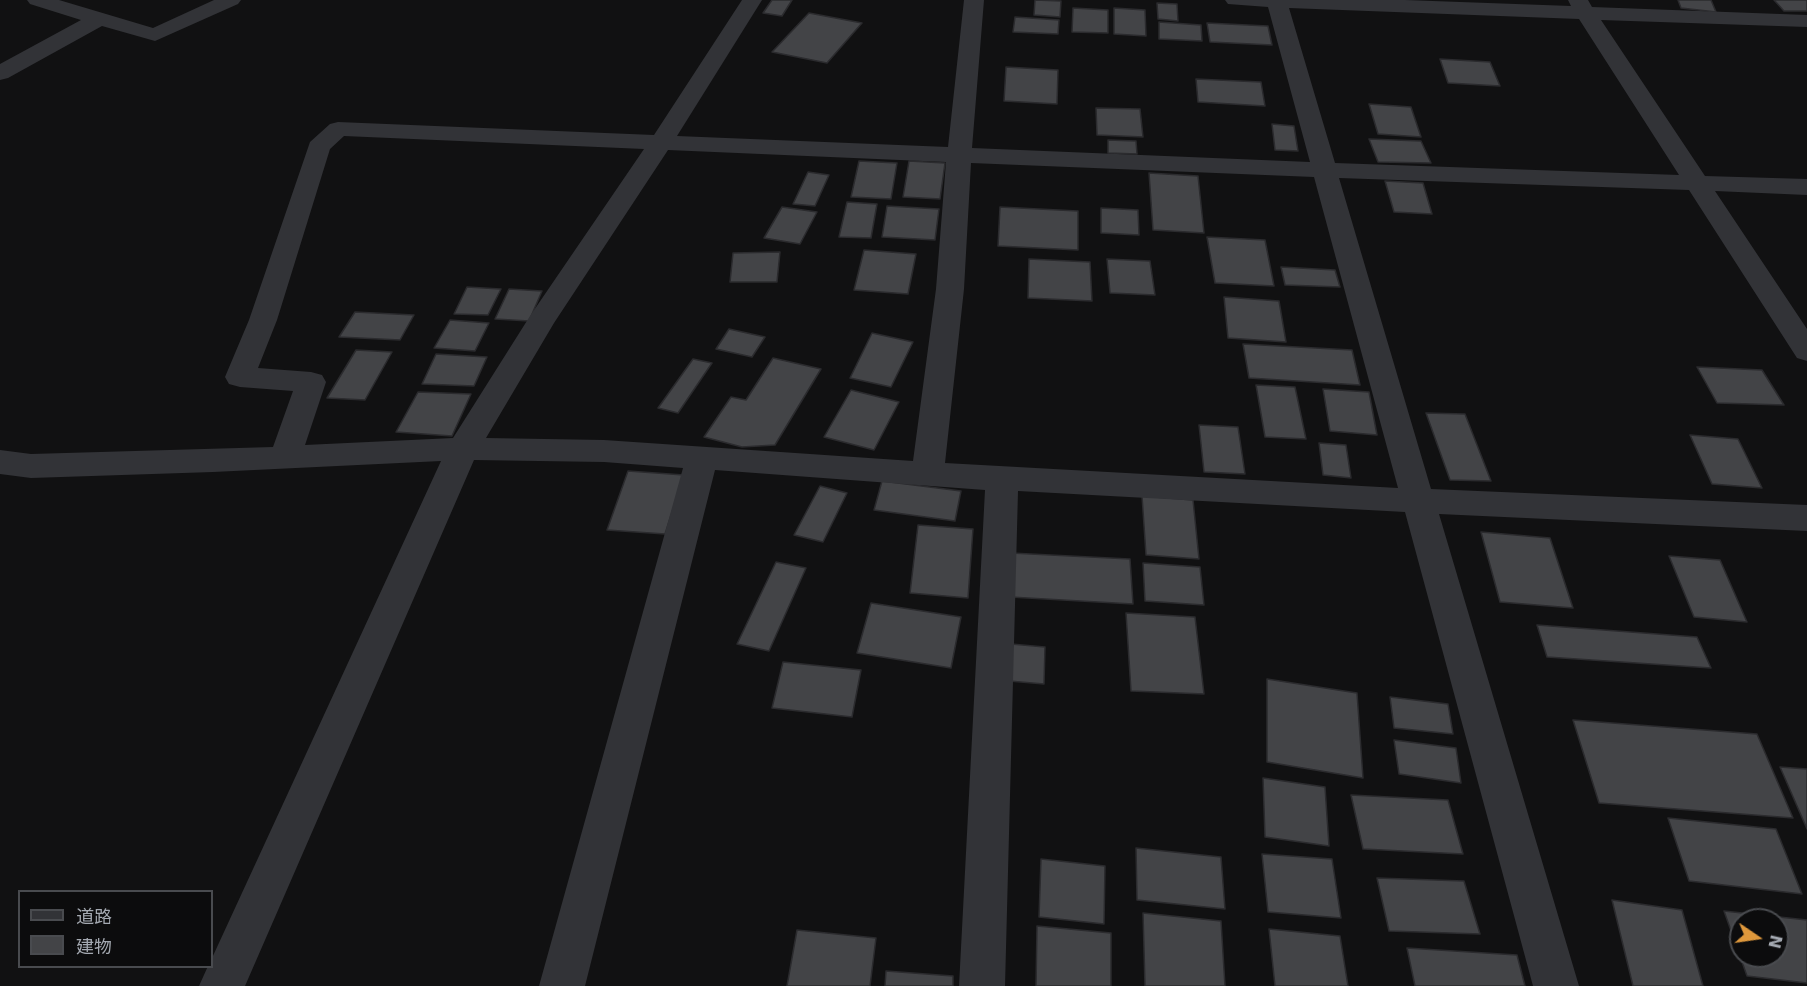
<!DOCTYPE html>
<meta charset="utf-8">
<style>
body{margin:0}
#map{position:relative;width:1807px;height:986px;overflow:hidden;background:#111112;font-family:"DejaVu Sans","Noto Sans JP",sans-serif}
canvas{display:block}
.legend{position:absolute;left:18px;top:890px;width:195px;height:78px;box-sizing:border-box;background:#0c0c0d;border:2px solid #494b4f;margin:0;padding:8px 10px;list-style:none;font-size:18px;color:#a4a9b1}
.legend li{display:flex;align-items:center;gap:12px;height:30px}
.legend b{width:30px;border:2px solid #494b4f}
.north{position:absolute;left:1729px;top:908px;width:60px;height:60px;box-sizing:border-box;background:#0c0c0d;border:2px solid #494b4f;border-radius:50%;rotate:103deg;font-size:16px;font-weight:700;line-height:24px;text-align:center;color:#a4a9b1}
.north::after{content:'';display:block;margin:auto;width:21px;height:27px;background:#df983c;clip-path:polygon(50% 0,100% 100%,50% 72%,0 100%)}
</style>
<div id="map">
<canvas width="1807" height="986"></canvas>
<ul class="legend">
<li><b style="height:8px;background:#323337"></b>道路</li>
<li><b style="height:16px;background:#434447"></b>建物</li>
</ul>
<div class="north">N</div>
</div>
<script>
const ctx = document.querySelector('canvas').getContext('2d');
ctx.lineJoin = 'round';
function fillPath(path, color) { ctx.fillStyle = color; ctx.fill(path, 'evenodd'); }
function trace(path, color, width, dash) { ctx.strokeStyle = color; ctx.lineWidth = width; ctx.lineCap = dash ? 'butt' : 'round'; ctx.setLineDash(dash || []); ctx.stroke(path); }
const building = new Path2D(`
 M772 0H792L782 16 763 13Z
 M1035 0 1061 1 1060 17 1034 15Z
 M1678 0H1711L1716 12 1681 8Z
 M1774 0H1807V11H1784Z
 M1157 3 1177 4 1178 21 1158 19Z
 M1073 8 1108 10V33L1072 32Z
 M1114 8 1145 10 1146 36 1114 34Z
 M809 13 862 23 827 63 772 52Z
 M1015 17 1059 20 1058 34 1013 32Z
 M1159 22 1201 25 1202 41 1159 39Z
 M1207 23 1268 26 1272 45 1210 42Z
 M1440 59 1490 62 1500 86 1448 83Z
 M1006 67 1058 70 1057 104 1004 101Z
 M1196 79 1261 82 1265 106 1198 102Z
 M1369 104 1411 107 1421 137 1378 134Z
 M1096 108 1140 109 1143 137 1097 135Z
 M1272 124 1294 126 1298 151 1275 150Z
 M1369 139 1421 141 1431 163 1378 162Z
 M1108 140 1136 141 1137 154 1108 153Z
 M859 161 897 163 891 199 851 197Z
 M909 161 945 163 940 199 903 197Z
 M808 172 829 175 815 206 793 204Z
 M1149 173 1198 176 1204 233 1153 230Z
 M1385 181 1423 183 1432 214 1394 212Z
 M847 202 877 204 871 238 839 237Z
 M887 206 939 209 935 240 882 237Z
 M782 207 817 212 800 244 764 238Z
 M1000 207 1078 211V250L998 246Z
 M1101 208 1138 210 1139 235 1101 233Z
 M1207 237 1265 240 1274 286 1215 283Z
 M864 250 916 254 908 294 854 290Z
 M780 252 777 282H730L733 253Z
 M1029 259 1090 262 1092 301 1028 298Z
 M1107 259 1150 261 1155 295 1110 293Z
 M1281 267 1335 270 1340 287 1285 285Z
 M467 287 501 289 488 315 454 314Z
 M509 289 542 291 529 321 495 319Z
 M1224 297 1279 301 1286 342 1228 338Z
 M355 312 414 315 400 340 339 337Z
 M450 320 489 323 475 351 434 348Z
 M729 329 765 337 752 357 716 349Z
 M872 333 913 342 891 387 850 378Z
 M1243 344 1352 350 1360 385 1249 378Z
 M356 350 392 352 365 400 327 398Z
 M436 354 487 357 474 386 422 384Z
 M773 358 821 369 775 445 742 447 704 437 731 397 746 400Z
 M693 359 712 363 678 413 658 408Z
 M1697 367 1762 370 1784 405 1717 403Z
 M1256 385 1295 387 1306 439 1265 437Z
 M1323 389 1369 392 1377 435 1330 431Z
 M851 390 899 402 874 450 824 437Z
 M418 392 471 394 452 436 396 432Z
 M1426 413 1465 414 1491 481 1450 480Z
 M1199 425 1238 427 1245 474 1204 472Z
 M1690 435 1738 439 1762 488 1712 484Z
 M1319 443 1346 445 1351 478 1323 475Z
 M628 471 684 475 665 534 607 530Z
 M882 481 961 491 955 521 874 510Z
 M820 486 847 493 823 542 794 535Z
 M1142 496 1193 500 1199 559 1146 555Z
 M918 525 973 529 968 598 910 593Z
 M1481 532 1550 538 1573 608 1500 602Z
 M1011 553 1130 559 1133 604 1010 597Z
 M1669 556 1720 560 1747 622 1694 617Z
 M776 562 806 568 769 651 737 644Z
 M1143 563 1200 567 1204 605 1145 601Z
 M871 603 961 617 951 668 857 653Z
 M1126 613 1195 617 1204 694 1131 691Z
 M1537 625 1697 637 1711 668 1547 657Z
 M1011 644 1045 647 1044 684 1009 681Z
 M783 662 861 670 852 717 772 708Z
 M1267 679 1357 693 1363 778 1267 762Z
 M1390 697 1448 704 1453 734 1394 728Z
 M1573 720 1757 734 1793 818 1599 803Z
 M1394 740 1456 748 1461 783 1399 774Z
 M1780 767 1807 769V829Z
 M1263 778 1325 787 1329 846 1265 837Z
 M1351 795 1448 800 1463 854 1363 849Z
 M1668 818 1776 829 1802 894 1689 881Z
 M1136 848 1221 857 1225 909 1137 900Z
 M1262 854 1332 859 1341 918 1268 912Z
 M1041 859 1105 866 1104 924 1039 917Z
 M1377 878 1464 881 1480 934 1389 931Z
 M1612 900 1682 910 1703 986H1633Z
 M1724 911 1807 920V983L1747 976ZM1741 920H1777V956H1741Z
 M1143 913 1221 921 1225 986H1145Z
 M1037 926 1111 933V986H1036Z
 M1269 929 1340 936 1348 986H1275Z
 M797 930 876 938 870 986H787Z
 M1407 948 1517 955 1525 986H1415Z
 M886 971 953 976V986H885Z`);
const minor = new Path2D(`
 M27 0H59L153 28 214 0H241L238 4 155 41 102 26 8 78 0 80V64L81 20 30 4Z
 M742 0H762L677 136 948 147 964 0H984L972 148 1310 162 1268 7 1228 4 1225 0H1405L1571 6 1568 0H1588L1592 7 1807 15V27L1601 20 1705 176 1807 179V195L1715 191 1807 329V361L1797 358 1689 190 1339 178 1431 489 1807 505V531L1439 514 1579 986H1533L1405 512 1018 491 1005 986H959L985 490 715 470 585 986H539L683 468 604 462 474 460 245 986H199L208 966H212V958L441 461 213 472 31 478 0 474V450L31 454 273 447 293 391 240 387 229 384 225 377 249 320 310 142 330 124 338 122 654 135ZM1289 8 1579 19 1679 175 1335 163ZM344 136 644 149 530 316 453 438 305 445 326 382 322 375 311 372 258 368 277 320 330 149ZM668 150 946 162 936 289 913 461 604 440 486 438 554 323ZM971 163 1314 177 1398 488 945 463 964 289Z`);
fillPath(building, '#434447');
trace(building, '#2b2b2e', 1.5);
fillPath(minor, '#323337');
</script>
